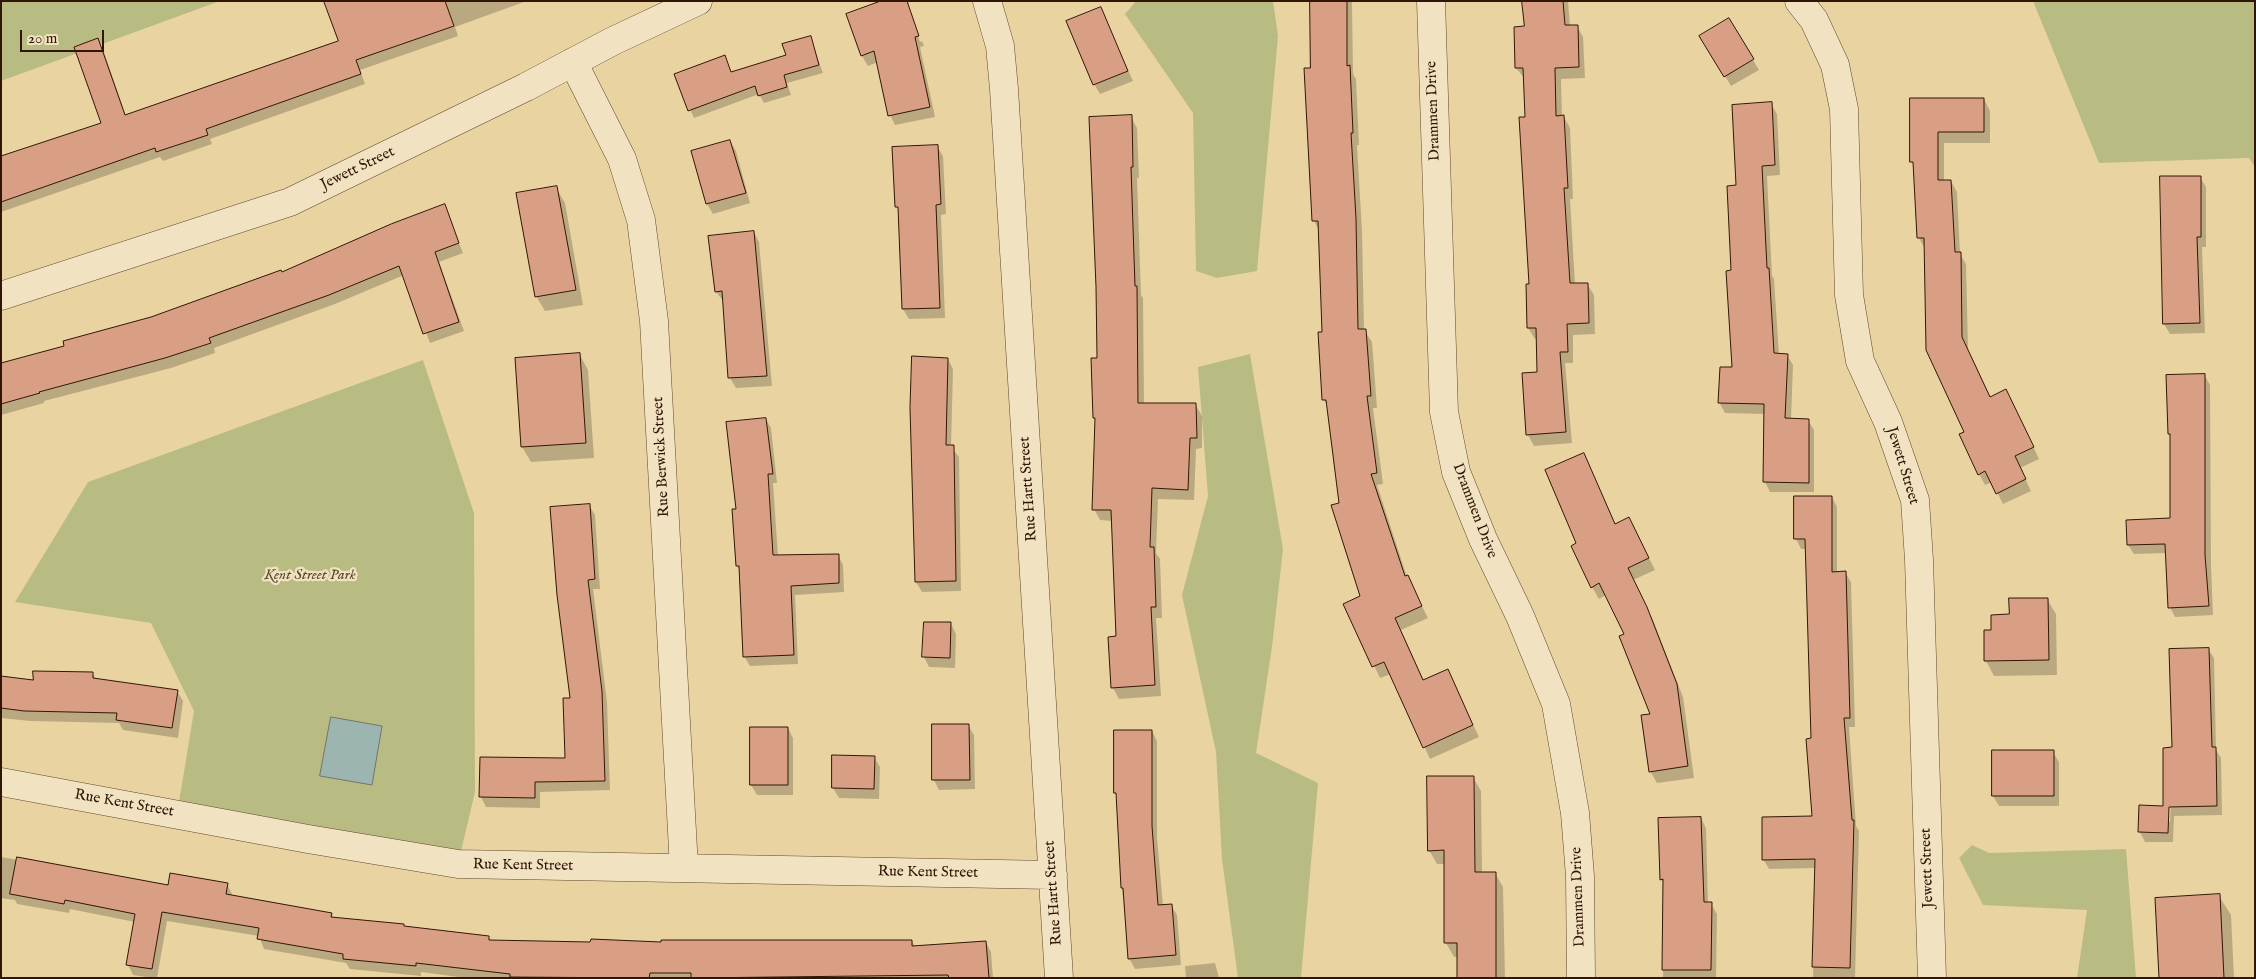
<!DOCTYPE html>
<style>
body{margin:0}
#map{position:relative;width:2256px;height:979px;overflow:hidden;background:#e9d4a1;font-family:"IM FELL English",serif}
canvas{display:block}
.frame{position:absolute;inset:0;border:2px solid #321605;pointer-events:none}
.scale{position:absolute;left:20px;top:30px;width:84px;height:22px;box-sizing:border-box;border:2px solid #321605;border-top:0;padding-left:6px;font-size:15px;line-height:18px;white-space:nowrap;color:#321605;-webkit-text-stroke:4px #f1e3c2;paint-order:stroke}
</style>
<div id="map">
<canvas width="2256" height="979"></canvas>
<div class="frame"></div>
<div class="scale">20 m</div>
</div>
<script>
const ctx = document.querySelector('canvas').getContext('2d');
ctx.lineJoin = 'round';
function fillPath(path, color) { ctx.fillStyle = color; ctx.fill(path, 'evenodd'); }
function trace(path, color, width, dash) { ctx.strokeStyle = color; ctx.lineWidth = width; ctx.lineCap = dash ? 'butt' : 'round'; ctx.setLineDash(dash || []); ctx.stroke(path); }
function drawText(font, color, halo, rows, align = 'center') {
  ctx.font = font + ' "IM FELL English",serif'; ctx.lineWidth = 4.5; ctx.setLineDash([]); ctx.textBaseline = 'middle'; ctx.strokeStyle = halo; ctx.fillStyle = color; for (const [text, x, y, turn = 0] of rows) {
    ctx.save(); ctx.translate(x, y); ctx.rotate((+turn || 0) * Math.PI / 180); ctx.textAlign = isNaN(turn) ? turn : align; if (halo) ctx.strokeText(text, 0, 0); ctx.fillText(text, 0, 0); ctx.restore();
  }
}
const green = new Path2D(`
 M1 1H220L1 81Z
 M1136 1H1273L1278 36 1257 271 1217 278 1196 271 1193 113 1125 14Z
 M2033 1H2255V167L2249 158 2099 163Z
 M1250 354 1283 549 1272 647 1256 753 1318 783 1301 978H1238L1222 859 1216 752 1182 595 1208 496 1198 367Z
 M423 360 474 513 475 792 458 864 177 814 194 711 151 623 15 602 88 482Z
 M1972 845 1989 853 2126 849 2136 978H2077L2087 910 1983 905 1959 858Z`);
const water = new Path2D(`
 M331 717 382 726 372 785 320 776Z`);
const shadow = new Path2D(`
 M403 1 524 2 455 27 458 36 360 70 365 84 210 139 212 144 163 161 160 157 1 212V158L103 124 98 40 103 49 126 116 340 42Z
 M885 1H908L909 4H907L920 42 922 41 924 46 920 47 935 117 895 125 890 115 878 62 868 66 862 56Z
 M1312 1H1352L1353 74 1356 79 1359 145H1357L1362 231 1364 330 1372 342 1377 408H1373L1383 484 1377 485 1407 577 1428 618 1401 630 1424 681 1447 671 1479 737 1430 759 1391 674 1380 678 1345 605 1362 597 1341 504 1328 407 1324 400 1320 232 1314 221Z
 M1523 1H1568L1570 26H1577L1583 37 1585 78 1561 79 1562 117H1564L1570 128 1573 199H1570L1575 284H1587L1594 295 1595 334 1573 335V363H1565L1572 443 1534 446 1528 435 1538 373V339H1535L1528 328 1530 285 1525 79 1516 68 1525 28Z
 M1100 8 1133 81 1100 94 1094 84Z
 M1729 20 1759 70 1731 86 1701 36Z
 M810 37 823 73 787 83 791 95 764 103 759 94 694 118 675 75 724 56 732 73 787 55Z
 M1911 99H1984L1990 111V143H1944V181H1951L1957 192 1960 254 1966 264 1968 349 1991 398 2006 390 2039 459 2020 468 2031 491 2003 504 1992 482 1985 485 1979 474 1966 433 1925 249 1919 238 1915 167 1912 162Z
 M1771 104 1777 114 1780 175 1767 176 1772 276 1774 279 1779 355H1787L1793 365 1791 420H1808L1814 430V492H1770L1765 482V414L1725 413 1719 402 1733 369 1732 272 1738 187Z
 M1131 117 1137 128 1139 178H1137L1141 295 1143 298 1144 404H1195L1202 416V448L1196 449 1194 500 1158 499 1156 553 1160 559 1162 618H1156L1161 696 1119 699 1113 688 1109 638H1118L1113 521 1100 520 1094 509 1097 422 1094 417 1098 360Z
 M730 141 736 151 750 203 713 214 707 204Z
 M937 146 943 156 946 214 941 215 945 318 909 319 903 309 900 212 896 206Z
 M2200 177 2206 187V247H2202L2205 333 2170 334 2164 324Z
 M556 188 565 203 583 305 545 311 536 296Z
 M444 206 463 253 439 262 464 331 430 343 404 275 335 304 214 348 215 353 171 368 44 401V403L1 415V365L66 347 282 274Z
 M754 232 759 242 772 386 736 388 730 378 724 302 716 292Z
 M580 355 588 370 594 458 531 462 522 447Z
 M948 359 953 369 951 447 959 457 961 591 922 592 916 582Z
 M2168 376H2205L2210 385 2211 566 2213 615 2175 617 2170 607 2167 553 2134 554 2128 545 2171 520V438L2169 434Z
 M766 419 771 428 777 483H773L778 556 838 555 843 565 844 592 795 595 798 664 750 666 744 656 741 573 737 566V510Z
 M1584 455 1616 525 1629 519 1655 570 1633 580 1653 620 1683 697 1694 778 1657 783 1650 771 1652 715 1625 635 1606 595 1599 599 1592 587 1578 544Z
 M1796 497H1832L1837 507V573L1845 572 1851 582 1855 727H1849L1856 826 1859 831 1855 978H1813L1816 868 1769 869 1763 859 1814 817 1807 549H1801L1796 539Z
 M589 505 595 515 600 589H593L607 702 610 790 540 792V808L486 807 481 797V758L566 759Z
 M2047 599 2056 614 2057 675 1994 676 1986 661 1992 631 2011 615Z
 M925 623 951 624 956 634 955 668 929 667 924 657Z
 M2208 649 2214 658 2216 750 2221 758 2222 815 2174 816 2173 842H2145L2140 832 2141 807H2164L2174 749ZM2168 801H2171L2170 822H2168Z
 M92 673 96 679 177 691 183 701 178 738 123 730 119 723 30 721 1 718V677L34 682Z
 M968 725 974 735 975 789 939 790 934 780Z
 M788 728 793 738V795H757L751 785Z
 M1152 731 1157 741V837L1163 906 1171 905 1177 915 1181 965 1135 969 1129 958 1122 888 1117 797 1115 793Z
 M2053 752 2059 762V806H1999L1993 796Z
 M874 757 880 767 879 799 839 798 833 788Z
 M1473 777 1481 791 1482 873H1495L1503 887 1505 978H1458V957H1454L1446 943V864H1437L1429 850Z
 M1701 818 1706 828 1708 904H1711L1717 914 1716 978H1663L1664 884 1661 879Z
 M1 857 169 886 227 884 233 896 331 914 334 918 489 938 491 941 662 943 912 941 915 947 986 942 991 952 993 978H466L421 972V976L350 969 346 963 264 949 259 936 167 921 157 978H153L133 975 128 965 135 922 70 909 69 913 17 904 15 900 1 898Z
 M2219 896 2231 915 2234 978H2160Z
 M1215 963 1219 978H1186L1185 966Z`);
const building = new Path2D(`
 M324 1H445L454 26 356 60 361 74 206 129 208 135 156 152 155 148 1 202V156L101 123 74 47 98 38 125 115 338 41Z
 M881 1H907L919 36 915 37 930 107 888 116 874 51 861 56 846 14Z
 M1310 1H1347V66L1350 65 1353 133H1351L1356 218 1358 329H1366L1371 396H1367L1377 473 1371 474 1405 576 1408 575 1422 606 1395 618 1423 680 1448 669 1473 725 1423 748 1384 662 1372 667 1343 604 1360 596 1331 505 1339 503 1326 400H1322L1318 332H1322L1318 221H1312L1304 68H1310Z
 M1522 1H1563L1565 25H1578L1579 67 1555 68 1556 116 1564 115 1568 188H1564L1570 283H1588L1589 323 1567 324 1568 352H1560L1566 432 1526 435 1522 373 1537 372 1536 328H1527L1526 284H1529L1519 117H1525L1523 68H1515L1514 27 1524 26Z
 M1101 7 1128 71 1093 85 1066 21Z
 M1729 18 1754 59 1724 77 1699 36Z
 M811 36 819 65 784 75 787 87 758 96 755 86 688 111 674 74 725 55 731 72 786 55 782 44Z
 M1910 98H1984V132H1938V180H1951L1955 252H1961L1962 337 1990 397 2006 389 2034 447 2015 456 2026 479 1996 494 1985 471 1978 475 1959 434 1964 432 1926 350 1924 238H1917L1913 162H1910Z
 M1772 102 1775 165 1762 166 1767 268H1769L1774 353 1788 354 1785 418 1809 419V483L1763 482 1764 404 1718 403 1720 367H1732L1726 271 1731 270 1727 186 1736 185 1732 105Z
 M1132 115 1133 167H1131L1135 286H1137L1138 403H1196L1197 438H1190L1188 490 1152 488 1150 547H1154L1156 607H1151L1155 685 1111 688 1108 637 1116 636 1111 510H1092L1095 418H1093L1091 358H1097L1096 287 1089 117Z
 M730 140 746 193 706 204 691 151Z
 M938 145 941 204 936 205 940 308 902 309 898 207H895L892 147Z
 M2160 176H2201V237H2197L2200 323 2163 324Z
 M557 186 576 290 535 297 516 193Z
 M445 204 459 243 435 252 459 322 423 334 399 266 329 295 209 338 211 343 165 358 39 392 40 393 1 404V363L64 346 63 341 151 317 281 270 282 272 391 224Z
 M754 231 767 376 728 378 722 291 715 292 708 236Z
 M580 353 586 443 521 447 515 358Z
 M912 356 948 358 946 445H954L956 581 915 582 910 408Z
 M2205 374V555L2209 606 2168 608 2165 544 2127 545 2126 520 2170 518V434H2168L2166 375Z
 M766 418 773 474H768L773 555 839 554V583L791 586 794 655 743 657 739 566H736L732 509H736L726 422Z
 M1584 453 1615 524 1629 517 1649 558 1628 568 1647 607 1677 684 1688 766 1649 772 1641 715 1650 714 1619 636 1624 634 1599 583 1591 588 1571 546 1576 543 1545 470Z
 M1794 496H1832V572L1846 571 1850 718H1844L1852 820H1854L1850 968 1812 967 1815 859 1762 860V817L1812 816 1806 739 1811 738 1805 539H1794Z
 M590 504 595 579 588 580 602 691 605 781 535 782V798L479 797 480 757 565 758 563 698H570L557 595 550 507Z
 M2009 598H2048L2049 660 1984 661V630H1991V615L2009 614Z
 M924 622H951L950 658 922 657Z
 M2209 648 2212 747H2216L2217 806 2169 807 2168 833 2138 832 2139 805 2163 806V748L2172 747 2169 649Z
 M33 671 93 672V678L178 690 172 728 116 720 117 713 24 711 1 708V676L33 680Z
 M932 724H969L970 780H932Z
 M750 727H788V785H750Z
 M1114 730H1152V826L1158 905 1172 904 1176 955 1128 959 1123 888H1121L1116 793H1114Z
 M1992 750H2054V796H1992Z
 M832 755 875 756 874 789 832 788Z
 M1427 776H1474L1475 872H1496V978H1457V943H1444V850L1428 851Z
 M1701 817 1704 902H1712L1711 970H1662L1663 879 1660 880 1658 818Z
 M17 857 168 885 170 873 228 883 226 894 332 913 331 917 404 924V926L489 936V940L590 942 591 939 661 942V940H912V946L986 941 989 978H949L948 975 691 978V973H650L649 978 510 977V974L416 963V966L343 959V954L257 939 259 928 162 912 152 969 126 965 135 914 65 900 64 904 10 894Z
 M2220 894 2224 978H2159L2155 898Z`);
const minor = new Path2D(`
 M987 1 1000 46 1004 89 1059 978
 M1431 1 1444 412 1456 472 1483 539 1520 616 1556 704 1575 813 1580 876 1581 978
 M1799 1 1814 20 1835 65 1844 109 1849 295 1860 361 1888 422 1915 500 1919 560 1932 978
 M573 62 622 159 641 220 654 321 684 868
 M1 296 290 202 526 87 613 41 698 1
 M1 782 308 839 458 864 1053 875`);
const streetNames = [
 ["Drammen Drive",1434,111,-92],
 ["Jewett Street",358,169,-26],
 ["Rue Berwick Street",662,457,-93],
 ["Jewett Street",1902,466,73],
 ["Rue Hartt Street",1029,489,-94],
 ["Drammen Drive",1474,511,69],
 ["Rue Kent Street",124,804,10],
 ["Rue Kent Street",523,866,1],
 ["Jewett Street",1928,868,-92],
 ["Rue Kent Street",928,873,1],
 ["Rue Hartt Street",1054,893,-94],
 ["Drammen Drive",1579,897,-92]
];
const parkNames = [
 ["Kent Street Park",310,576]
];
fillPath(green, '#b9bc82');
fillPath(water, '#9db5b1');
trace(water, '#72756c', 1);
fillPath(shadow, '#0003');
fillPath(building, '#d99f85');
trace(building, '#321605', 1);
trace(minor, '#60462c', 29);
trace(minor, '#f1e3c2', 28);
drawText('15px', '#321605', '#f1e3c2', streetNames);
drawText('italic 15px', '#5a482a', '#f1e3c2', parkNames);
</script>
